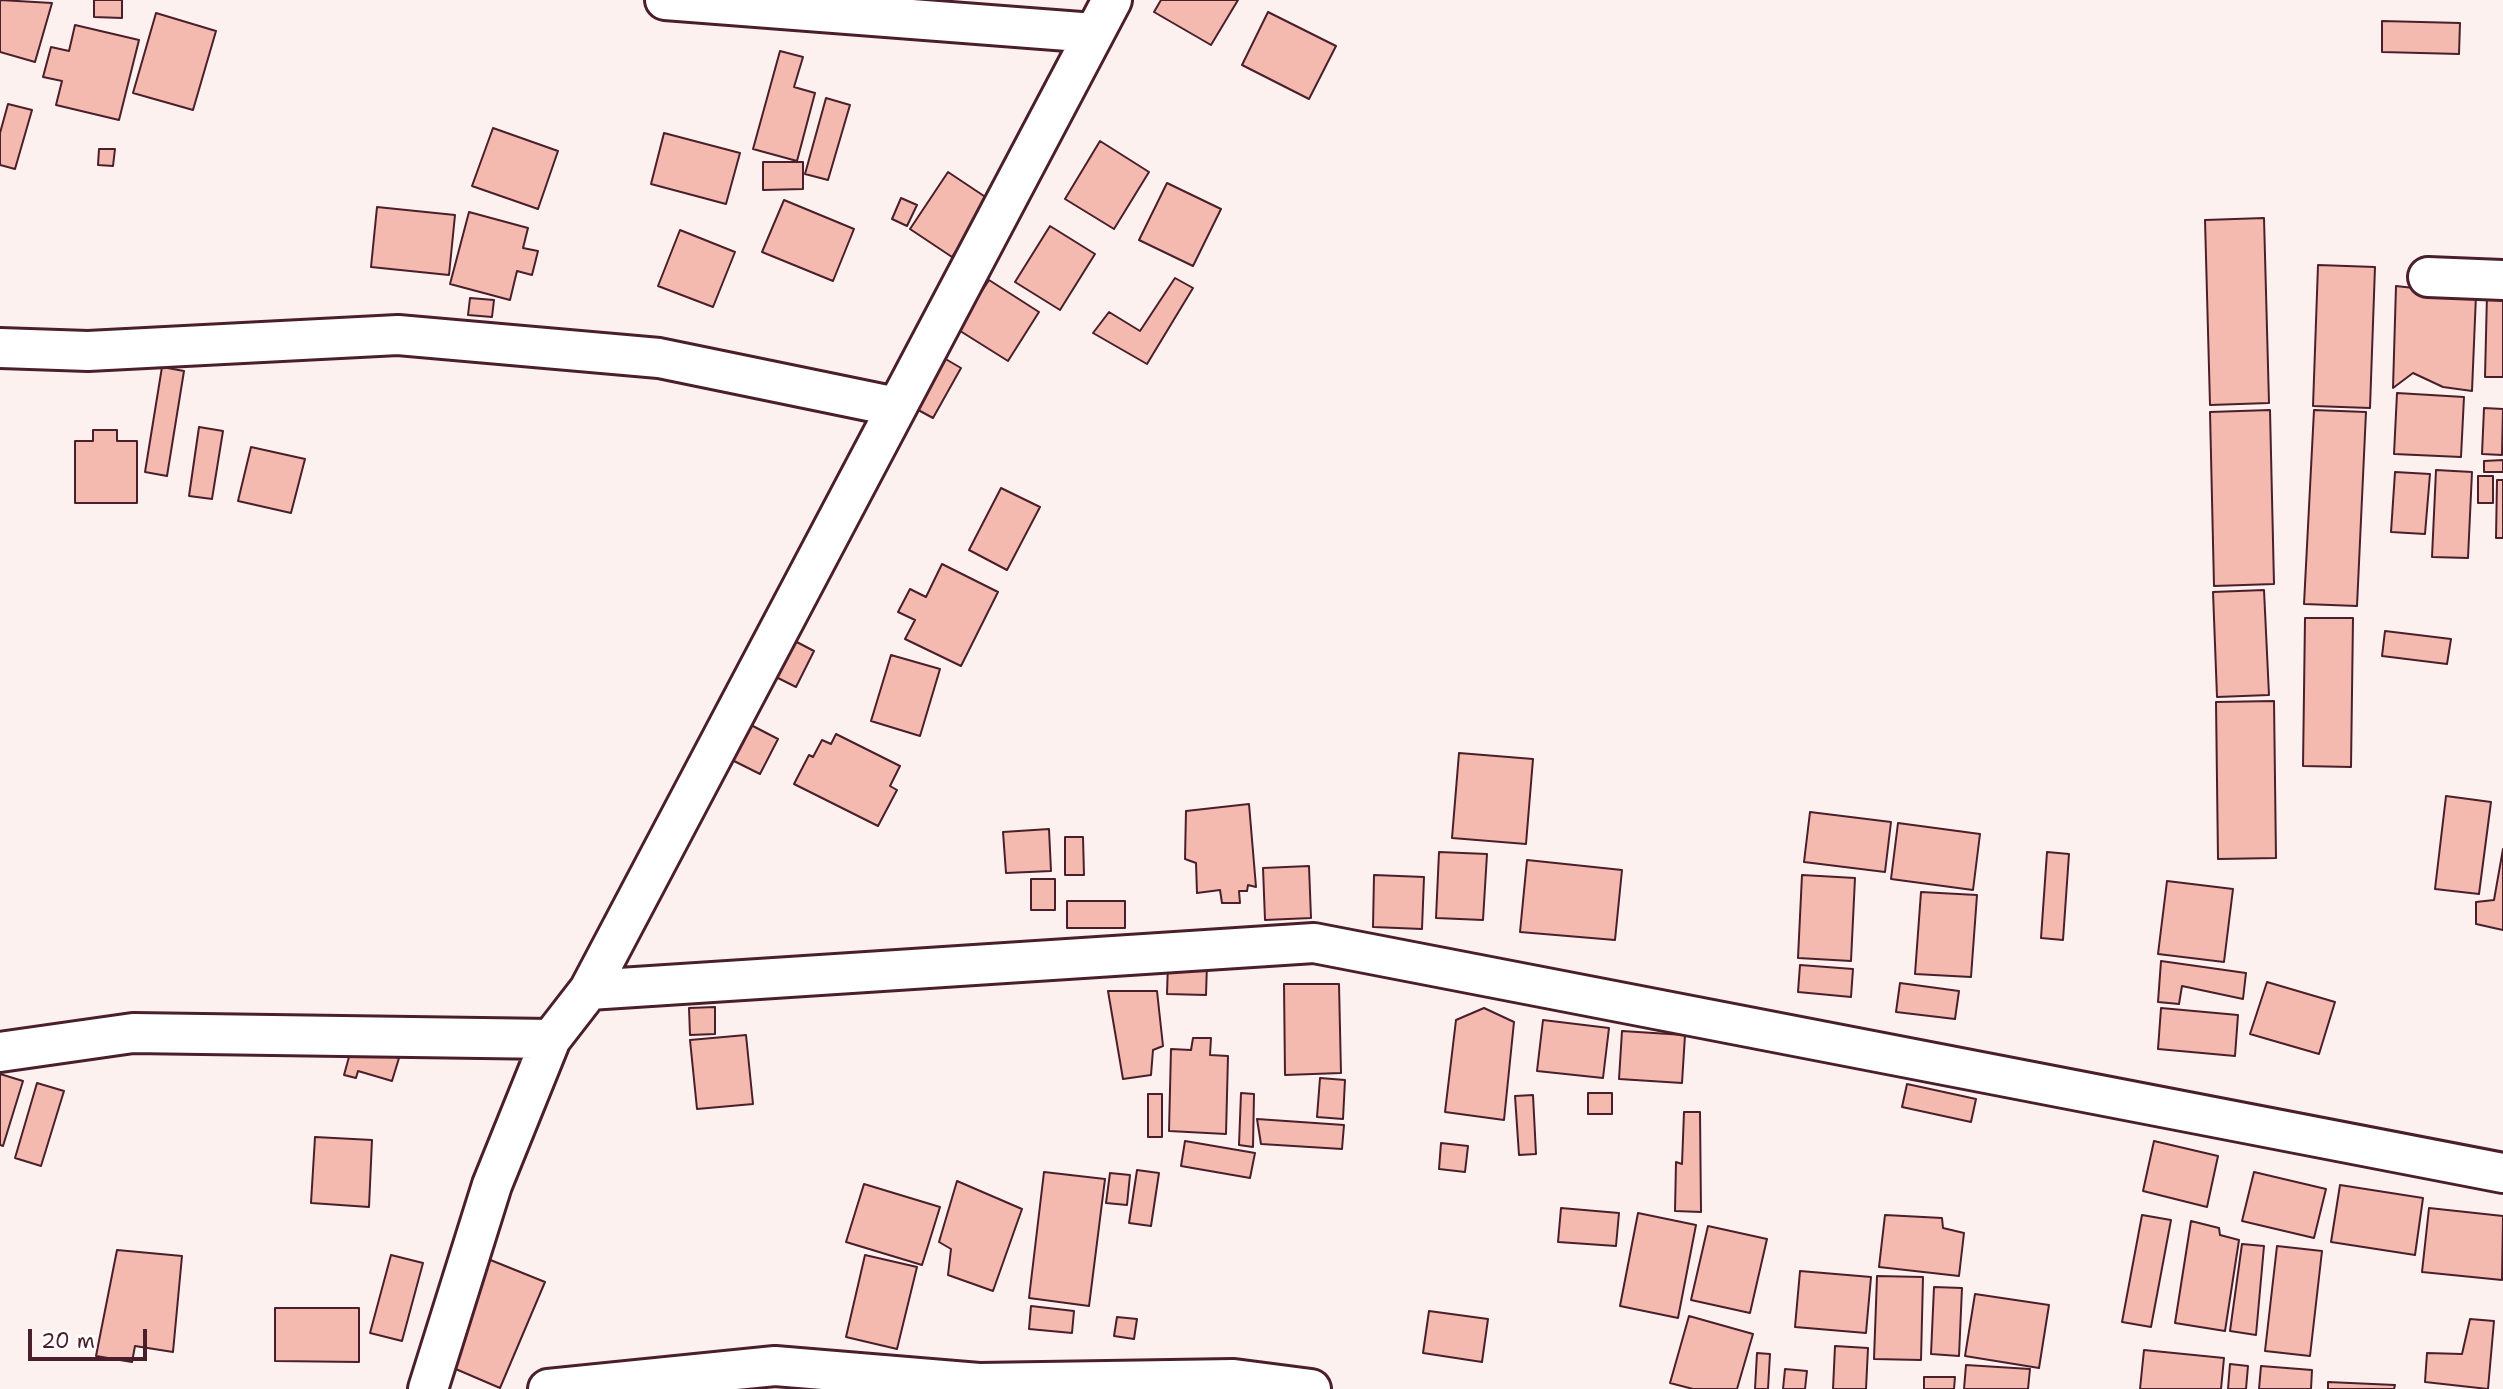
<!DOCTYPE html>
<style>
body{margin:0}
#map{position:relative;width:2503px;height:1389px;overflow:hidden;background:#fdf1ef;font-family:"Shantell Sans",sans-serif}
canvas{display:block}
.scale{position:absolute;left:28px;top:1329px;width:119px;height:32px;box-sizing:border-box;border:4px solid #4a1f2b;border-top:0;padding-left:9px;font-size:21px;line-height:24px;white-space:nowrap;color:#4a1f2b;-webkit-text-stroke:5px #fff;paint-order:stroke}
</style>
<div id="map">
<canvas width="2503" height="1389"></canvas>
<div class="scale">20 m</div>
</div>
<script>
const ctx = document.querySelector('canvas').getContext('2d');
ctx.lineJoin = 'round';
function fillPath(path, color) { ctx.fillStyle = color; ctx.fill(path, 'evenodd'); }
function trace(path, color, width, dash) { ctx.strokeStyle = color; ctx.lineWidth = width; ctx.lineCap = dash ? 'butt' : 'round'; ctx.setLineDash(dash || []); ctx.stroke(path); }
const building = new Path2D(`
 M0 0 52 3 35 62 0 52Z
 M94 0H122V18L94 17Z
 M1161 0H1238L1211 45 1154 12Z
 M1268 12 1336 46 1309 99 1242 65Z
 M156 13 216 31 193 110 133 93Z
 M2382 21 2460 23 2459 54 2382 52Z
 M75 25 139 40 119 120 56 105 62 81 43 77 51 47 69 51Z
 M780 51 803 57 794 87 815 93 797 161 753 149Z
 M826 98 850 105 828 180 805 174Z
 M8 104 32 110 15 169 0 165V133Z
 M493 128 558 151 538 209 472 186Z
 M664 133 740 153 726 204 651 184Z
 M1100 141 1149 172 1114 229 1065 199Z
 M99 149H115L113 166 98 165Z
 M763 162H803V189L763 190Z
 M948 172 990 200 952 257 910 229Z
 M1167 183 1221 209 1193 266 1139 240Z
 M901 198 917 205 907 226 892 219Z
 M784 200 854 229 833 281 762 252Z
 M377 207 455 215 449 275 371 267Z
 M469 212 528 228 523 248 538 251 532 275 517 271 510 300 450 284Z
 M2264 218 2269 403 2210 405 2205 220Z
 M1050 226 1095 254 1060 310 1015 282Z
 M680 230 735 252 713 307 658 286Z
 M2318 265 2375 267 2370 408 2313 406Z
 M1175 278 1193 288 1147 364 1093 333 1109 312 1140 331Z
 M989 280 1039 312 1008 361 957 329Z
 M2396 286 2476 295 2472 391 2443 387 2413 373 2393 388Z
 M2487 294 2503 295V377H2485Z
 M470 298 494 300 492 317 468 315Z
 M937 354 961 368 933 418 909 405Z
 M162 367 184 371 167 476 145 472Z
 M2397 393 2464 397 2461 457 2394 454Z
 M2484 408 2503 409 2502 455 2482 454Z
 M2270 410 2274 584 2214 586 2210 412Z
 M2314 410 2366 412 2357 606 2304 604Z
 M199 427 223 431 212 499 189 496Z
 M93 430H117V441H137V503H75V441H93Z
 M251 447 305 459 291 513 238 501Z
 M2503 460V472H2484V461Z
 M2436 470 2472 472 2468 558 2432 557Z
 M2395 472 2430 474 2425 534 2391 532Z
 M2478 476H2493V503H2478Z
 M2497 480H2503V538H2496Z
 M1001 488 1040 507 1007 570 969 550Z
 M942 564 998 592 961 666 905 639 915 620 898 612 910 589 926 597Z
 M2264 590 2269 695 2217 697 2213 592Z
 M2305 618H2353L2351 767 2303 766Z
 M2385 631 2451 639 2447 664 2382 656Z
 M791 639 814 651 796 687 772 675Z
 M891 655 940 669 920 736 871 721Z
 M2274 701 2276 858 2218 859 2216 702Z
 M749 724 778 739 760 774 730 759Z
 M836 734 900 766 890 786 897 790 878 826 794 784 809 755 813 757 822 740 831 744Z
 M1459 753 1533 759 1526 844 1452 838Z
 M2446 796 2491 802 2479 894 2435 889Z
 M1249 804 1256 887 1248 885 1247 891H1239L1240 903H1222L1220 890 1197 893 1196 863 1185 859 1186 811Z
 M1810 812 1891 822 1885 872 1804 862Z
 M1898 823 1980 834 1973 890 1891 879Z
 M1049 829 1051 871 1006 873 1003 832Z
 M1065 837H1083L1084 875H1065Z
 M2503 849V930L2476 924V902L2494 900Z
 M1439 852 1487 854 1483 920 1436 918Z
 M2047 852 2069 854 2063 940 2041 938Z
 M1527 860 1622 870 1615 940 1520 932Z
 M1309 866 1311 918 1265 920 1263 868Z
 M1374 875 1424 877 1422 929 1373 927Z
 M1802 875 1855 878 1851 961 1798 958Z
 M1031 879H1055V910H1031Z
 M2167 881 2233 889 2224 962 2158 954Z
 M1921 892 1977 895 1971 977 1915 974Z
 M1067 901H1125V928H1067Z
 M2161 961 2246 973 2243 999 2182 986 2179 1004 2158 1002Z
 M1168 963 1207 964 1206 995 1167 994Z
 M1800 965 1853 969 1851 997 1798 992Z
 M2267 982 2335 1002 2319 1054 2250 1034Z
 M1900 983 1959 991 1955 1019 1896 1012Z
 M1284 984H1339L1341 1073 1285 1075Z
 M1108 991H1157L1163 1046 1153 1050 1151 1075 1123 1079Z
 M715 1007V1034L690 1035 689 1008Z
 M1484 1008 1514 1022 1504 1120 1445 1112 1456 1020Z
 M2161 1008 2238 1015 2235 1056 2158 1049Z
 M1543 1020 1609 1028 1603 1078 1537 1071Z
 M1622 1031 1685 1035 1682 1083 1619 1079Z
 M746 1035 753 1104 697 1109 690 1040Z
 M1193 1038H1211L1210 1055 1228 1056 1226 1134 1169 1131 1171 1049 1191 1050Z
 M352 1046 399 1058 392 1081 358 1071 356 1078 344 1075Z
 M0 1074 23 1081 3 1146 0 1145Z
 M1320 1078 1345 1080 1343 1119 1317 1117Z
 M37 1083 64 1091 41 1166 15 1158Z
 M1907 1084 1976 1099 1971 1122 1902 1107Z
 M1241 1093 1254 1094 1253 1147 1239 1145Z
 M1588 1093H1612V1114H1588Z
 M1148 1094H1162V1137H1148Z
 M1533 1095 1536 1154 1519 1155 1515 1096Z
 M1684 1112H1700L1701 1212 1675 1211 1676 1162 1682 1164Z
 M1257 1119 1344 1125 1342 1149 1261 1144Z
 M315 1137 372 1140 369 1207 311 1203Z
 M1185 1141 1255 1153 1250 1178 1181 1166Z
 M2154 1141 2218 1156 2207 1207 2143 1191Z
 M1441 1143 1468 1146 1465 1172 1439 1169Z
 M1137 1170 1159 1173 1151 1226 1129 1223Z
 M1044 1172 1105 1179 1089 1306 1029 1298Z
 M2254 1172 2326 1189 2314 1238 2242 1221Z
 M1110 1173 1130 1175 1127 1205 1106 1203Z
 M957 1181 1022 1209 993 1291 948 1275 951 1249 939 1242Z
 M864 1184 940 1207 922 1265 846 1242Z
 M2340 1185 2423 1198 2415 1255 2331 1242Z
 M1561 1208 1619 1213 1616 1246 1558 1242Z
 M2429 1208 2503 1216 2502 1280 2422 1272Z
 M1638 1213 1696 1225 1678 1318 1620 1306Z
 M1885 1215 1942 1218 1943 1228 1964 1233 1959 1276 1879 1267Z
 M2142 1215 2171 1220 2151 1327 2122 1322Z
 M2191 1221 2219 1228 2220 1235 2239 1240 2225 1331 2175 1323Z
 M1708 1226 1767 1239 1750 1313 1691 1300Z
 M2242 1244 2264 1246 2256 1335 2230 1331Z
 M2277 1246 2322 1251 2310 1356 2265 1351Z
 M117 1250 182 1256 173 1352 135 1346 132 1362 96 1356Z
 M391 1255 423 1263 402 1341 370 1333Z
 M865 1255 917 1267 897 1349 846 1337Z
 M488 1259 545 1282 500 1388 444 1364Z
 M1800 1271 1871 1277 1866 1333 1795 1327Z
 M1877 1276 1923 1277 1921 1360 1874 1359Z
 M1934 1287 1962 1288 1959 1356 1931 1354Z
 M1975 1294 2049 1305 2039 1368 1965 1356Z
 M1031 1306 1074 1311 1072 1333 1029 1329Z
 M275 1308H359V1362L275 1361Z
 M1429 1311 1488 1319 1482 1362 1423 1353Z
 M1689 1316 1753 1334 1737 1389H1693L1670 1383Z
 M1117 1317 1137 1319 1134 1339 1114 1336Z
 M2470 1319 2494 1321 2488 1389 2425 1382 2427 1353 2462 1354Z
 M1835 1346 1868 1348 1866 1389H1833Z
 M2144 1350 2224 1358 2221 1389H2140Z
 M1757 1353 1770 1354 1768 1389H1755Z
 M2230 1364 2248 1366 2246 1389H2228Z
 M1966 1365 2030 1369 2028 1389H1964Z
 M2261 1366 2312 1370 2311 1389H2259Z
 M1785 1369 1807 1371 1805 1389H1783Z
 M1924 1377H1955L1954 1389H1924Z
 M2328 1382 2395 1385 2394 1389H2328Z`);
const minor = new Path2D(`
 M665 0 1094 33
 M2428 277 2503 280
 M0 348 88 351 398 335 659 358 897 407
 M589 990 1314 943 2503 1173
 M0 1052 133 1033 551 1039
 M428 1389 492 1185 551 1039 589 990 1112 0
 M548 1389 775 1366 979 1383 1234 1379 1311 1389`);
fillPath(building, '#f4b9af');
trace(building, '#4a1f2b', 2);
trace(minor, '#4a1f2b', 44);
trace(minor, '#fff', 38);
</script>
